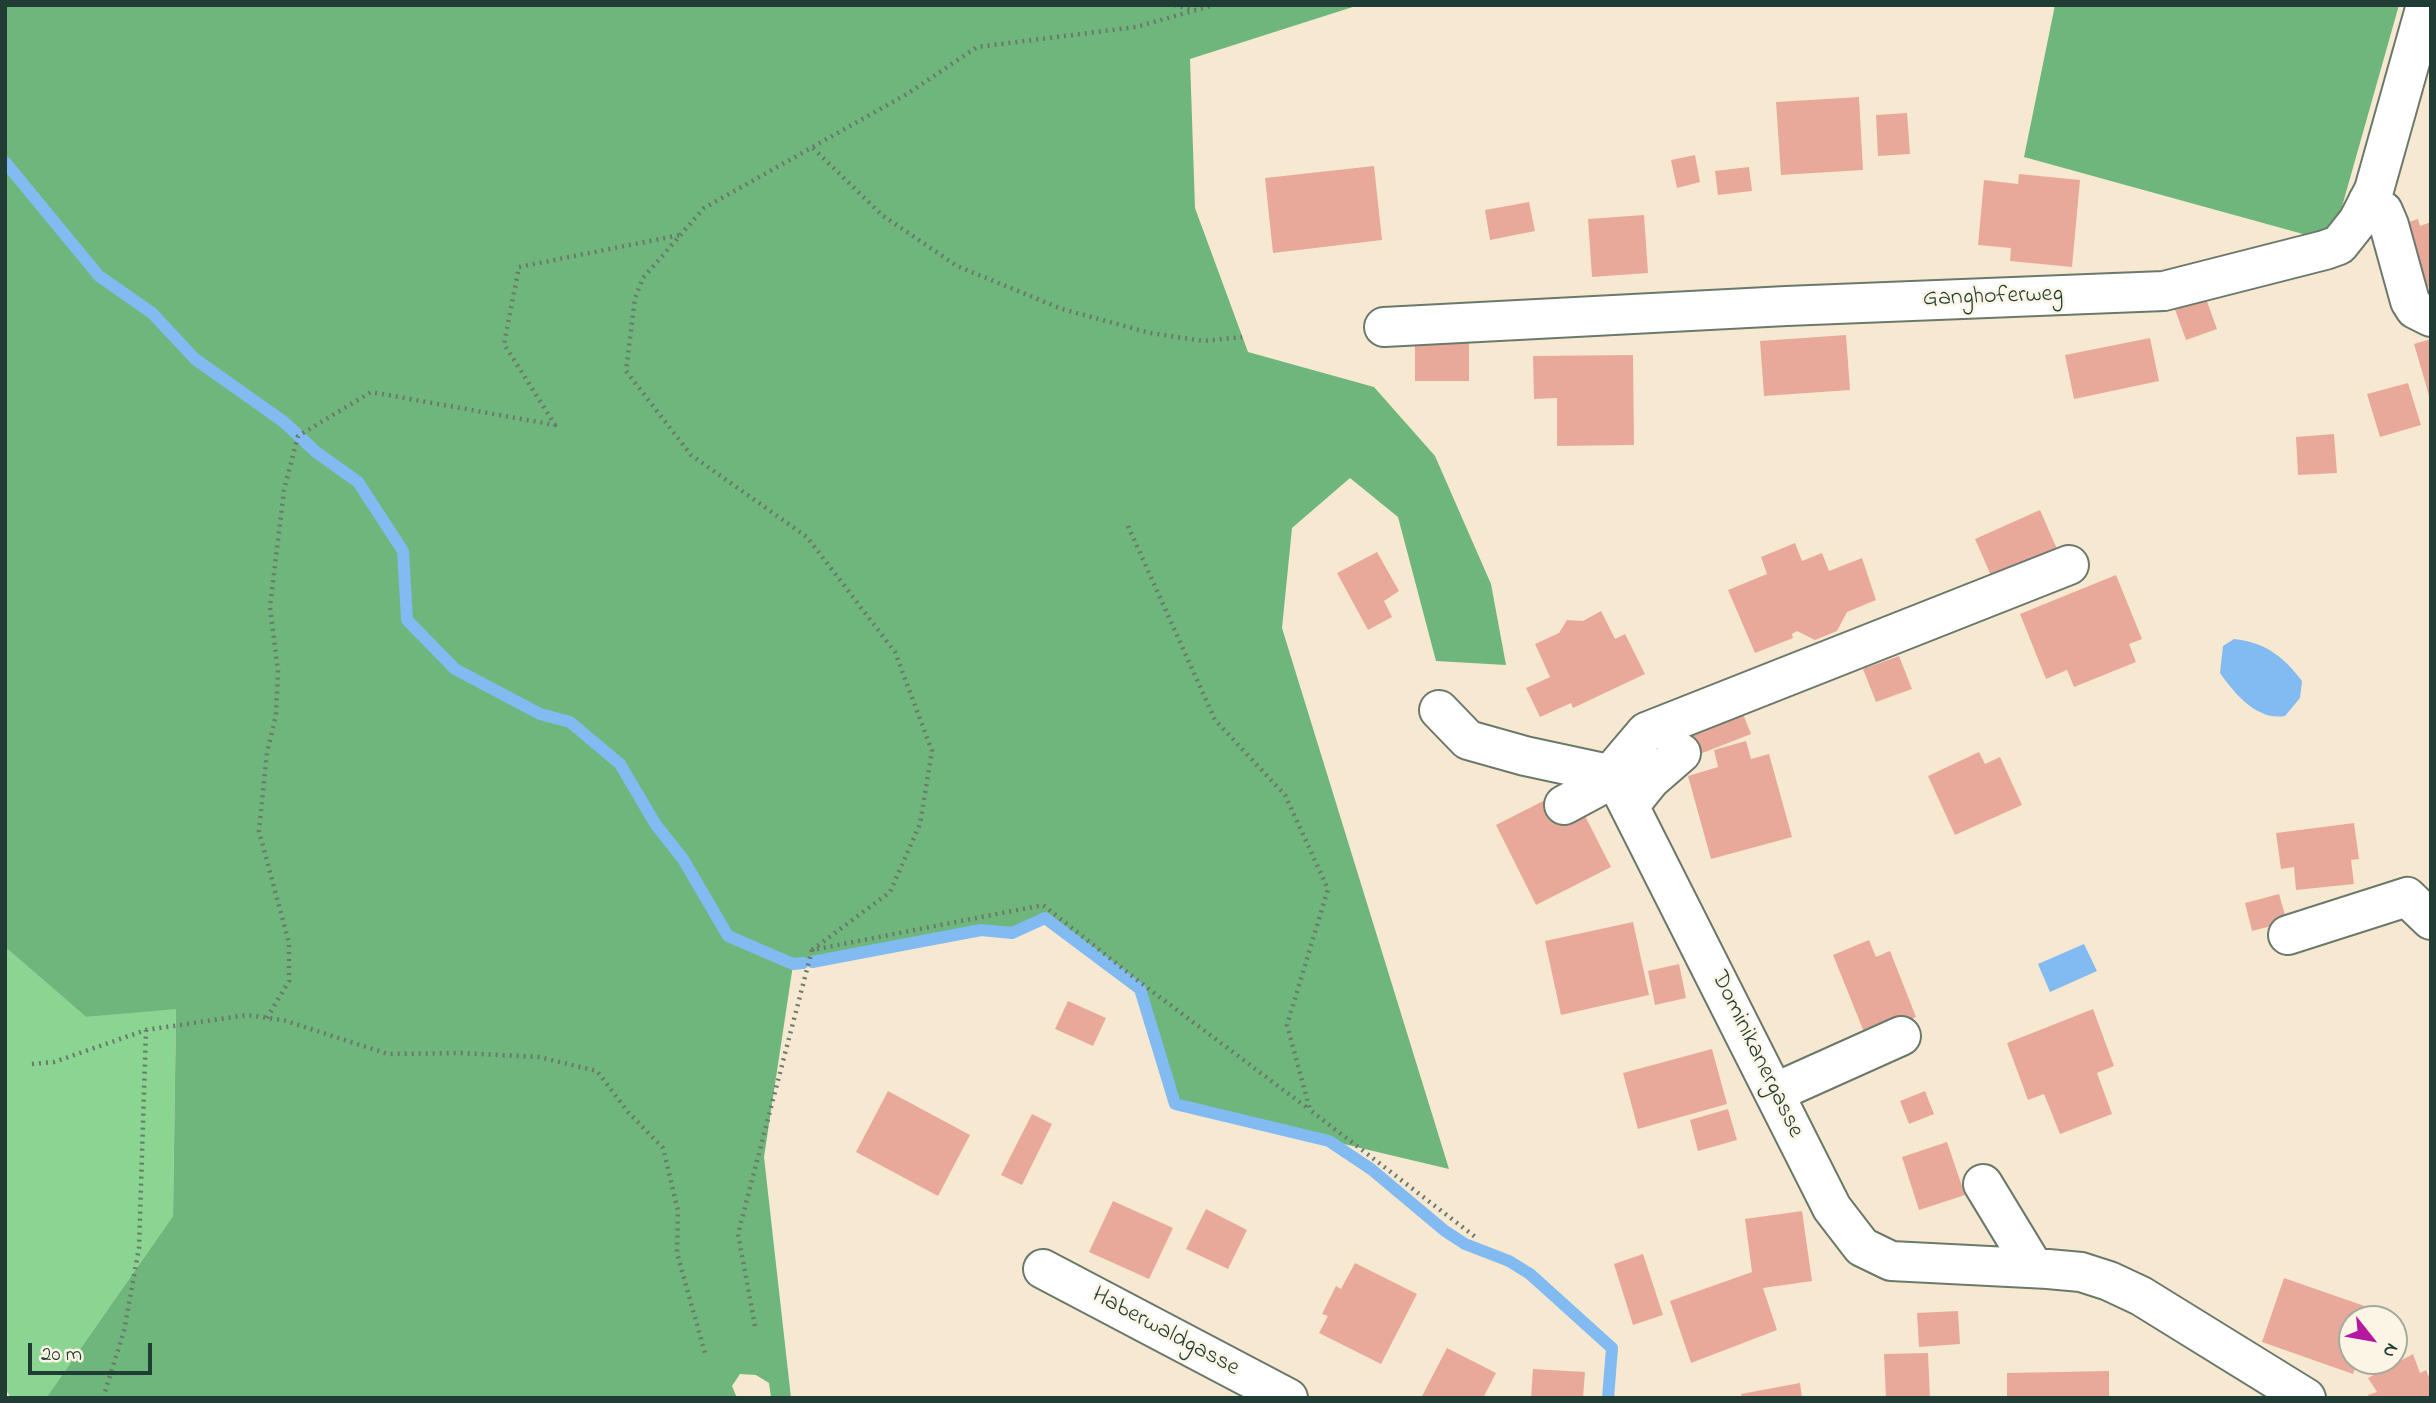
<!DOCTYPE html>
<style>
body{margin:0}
#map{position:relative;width:2436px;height:1403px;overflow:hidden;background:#f7e9d1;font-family:"Indie Flower",sans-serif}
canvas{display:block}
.frame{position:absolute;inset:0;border:7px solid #1f3d34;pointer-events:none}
.north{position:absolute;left:2338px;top:1305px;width:70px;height:70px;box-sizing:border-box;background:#fcf5e5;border:2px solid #a4ab9e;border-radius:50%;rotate:121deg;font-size:19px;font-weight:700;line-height:28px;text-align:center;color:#1f3d34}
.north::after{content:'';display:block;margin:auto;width:24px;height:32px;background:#b5179e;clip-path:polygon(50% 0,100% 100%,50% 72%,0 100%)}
.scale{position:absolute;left:28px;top:1343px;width:124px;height:32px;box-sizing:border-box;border:4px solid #1f3d34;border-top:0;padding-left:9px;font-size:21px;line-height:24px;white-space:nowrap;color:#1f3d34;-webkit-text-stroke:5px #fcf5e5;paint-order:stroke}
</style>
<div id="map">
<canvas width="2436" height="1403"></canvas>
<div class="frame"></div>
<div class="north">N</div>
<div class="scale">20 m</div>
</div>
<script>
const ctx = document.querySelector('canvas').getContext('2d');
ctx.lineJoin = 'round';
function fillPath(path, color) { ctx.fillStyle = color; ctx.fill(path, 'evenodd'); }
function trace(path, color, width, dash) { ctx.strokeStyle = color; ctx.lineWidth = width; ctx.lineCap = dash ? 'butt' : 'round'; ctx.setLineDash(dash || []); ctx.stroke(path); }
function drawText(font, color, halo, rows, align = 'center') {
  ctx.font = font + ' "Indie Flower",sans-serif'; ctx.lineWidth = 5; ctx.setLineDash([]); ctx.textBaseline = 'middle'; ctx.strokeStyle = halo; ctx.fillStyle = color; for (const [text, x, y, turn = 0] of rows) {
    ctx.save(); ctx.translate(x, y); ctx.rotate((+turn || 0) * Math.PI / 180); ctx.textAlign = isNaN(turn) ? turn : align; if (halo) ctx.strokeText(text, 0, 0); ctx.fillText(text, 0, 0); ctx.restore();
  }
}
const green = new Path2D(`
 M5 947 86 1017 176 1008 173 1216 46 1398H11L5 1389Z`);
const forest = new Path2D(`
 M5 5H1359L1190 59 1195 208 1248 352 1374 387 1435 456 1491 584 1506 665 1436 661 1398 517 1350 478 1292 528 1282 628 1449 1169 1175 1104 1140 989 1044 918 1012 933 981 930 793 965 764 1157 791 1398H771L769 1383 756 1375 740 1374 732 1386 737 1398H46L173 1216 176 1009 86 1017 5 947Z
 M2055 5H2399L2332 242 2024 157Z`);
const water = new Path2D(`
 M2234 639C2265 642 2284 657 2302 681L2300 698 2285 716C2257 721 2234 693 2220 673L2223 646Z
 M2084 944 2097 971 2050 992 2038 964Z`);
const stream = new Path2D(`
 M5 162 99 276 152 313 195 359 284 422 316 452 358 482 403 551 407 620 455 669 540 714 570 722 620 764 656 825 683 859 728 936 793 964 803 963
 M812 962 981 930 1012 933 1045 918 1140 989 1175 1104 1329 1141 1371 1169 1445 1231 1465 1244 1509 1261 1530 1274 1612 1348 1608 1398`);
const building = new Path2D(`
 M1859 97 1863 170 1781 175 1776 102Z
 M1907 113 1910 154 1878 156 1876 115Z
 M1695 155 1700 182 1677 188 1671 160Z
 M1374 166 1382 240 1273 253 1265 178Z
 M1749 167 1752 191 1718 195 1715 171Z
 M2019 174 2080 180 2072 267 2010 261 2011 248 1978 245 1984 180 2018 184Z
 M1529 202 1535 231 1490 240 1485 210Z
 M1644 215 1648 273 1592 277 1588 219Z
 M2418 219 2420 226 2431 222V286L2418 290 2395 227Z
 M2204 293 2217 329 2186 340 2173 304Z
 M1846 335 1850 390 1764 396 1760 341Z
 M2150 338 2159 381 2074 399 2065 355Z
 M2431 339V399H2430L2414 344Z
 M1415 341H1469V381H1415Z
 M1633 355 1634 445 1557 446V398L1534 399 1533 356Z
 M2408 383 2421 425 2380 437 2367 394Z
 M2334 434 2337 473 2298 475 2296 437Z
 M2040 510 2057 549 1992 578 1975 539Z
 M1795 543 1802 561 1822 553 1829 571 1862 558 1876 600 1847 612 1837 631 1815 640 1797 631 1792 634 1793 638 1755 653 1728 590 1767 574 1761 557Z
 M1377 552 1399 591 1384 601 1392 617 1368 630 1337 573Z
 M2116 575 2142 639 2129 644 2136 662 2074 687 2067 670 2046 679 2020 614Z
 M1601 611 1615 639 1625 634 1645 674 1573 708 1571 703 1540 717 1526 688 1550 677 1535 644 1559 633 1567 620 1583 621Z
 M1899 656 1912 689 1876 702 1863 669Z
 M1743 714 1751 734 1687 759 1679 739Z
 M1746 741 1751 759 1769 754 1792 837 1711 859 1688 776 1718 767 1714 750Z
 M1979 752 1985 764 2000 757 2022 805 1955 835 1928 776Z
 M1549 798 1579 804 1611 867 1536 905 1496 825Z
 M2354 823 2359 859 2351 860 2354 884 2296 890 2294 867 2281 869 2276 833Z
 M2279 894 2287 922 2252 931 2245 903Z
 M1633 922 1649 995 1561 1015 1545 941Z
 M1869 940 1876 957 1890 951 1916 1017 1866 1037 1833 955Z
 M1679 964 1686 998 1655 1005 1648 971Z
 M1068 1001 1106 1018 1093 1046 1055 1029Z
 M2093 1009 2114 1066 2097 1073 2112 1114 2060 1134 2044 1094 2028 1100 2007 1043Z
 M1712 1049 1727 1104 1638 1129 1623 1073Z
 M888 1091 970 1135 938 1196 856 1152Z
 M1925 1091 1934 1114 1909 1124 1900 1101Z
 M1728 1109 1737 1140 1698 1151 1690 1120Z
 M1032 1114 1052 1124 1022 1185 1001 1175Z
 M1947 1142 1965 1195 1919 1210 1902 1157Z
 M1113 1201 1173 1228 1149 1279 1089 1252Z
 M1206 1209 1247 1230 1228 1269 1186 1249Z
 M1802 1211 1812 1281 1763 1288 1777 1330 1691 1363 1670 1301 1752 1272 1745 1219Z
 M1643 1254 1663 1315 1633 1325 1614 1264Z
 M1355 1263 1417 1294 1381 1364 1319 1333 1328 1316 1322 1314 1336 1286 1341 1289Z
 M2284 1278 2376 1310 2372 1319H2352V1361H2357L2353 1374 2262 1342Z
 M1958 1311 1960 1344 1919 1347 1917 1313Z
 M1447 1348 1496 1373 1483 1398H1421Z
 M1928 1353 1930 1398H1886L1884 1354Z
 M2413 1354 2420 1373 2426 1370 2431 1382V1398H2369L2368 1395 2377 1392 2368 1378Z
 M1533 1369 1585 1372 1583 1398H1531Z
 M2109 1371V1398H2007V1373Z
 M1800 1383 1802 1398H1742L1741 1394Z`);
const path = new Path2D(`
 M1174 5 1196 10
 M813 148 882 215 957 266 1062 309 1150 333 1204 341 1242 337
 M1128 526 1215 720 1285 795 1328 889 1287 1025 1310 1110 1478 1239
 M812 950 890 892 920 824 932 751 895 652 807 537 691 455 626 371 635 298 643 278 704 208 907 94 977 47 1136 27 1214 5
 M267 1018 289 981V943L259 831 267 753 276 715 278 671 270 607 284 490 298 436 371 392 555 425 504 344 519 267 680 235
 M32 1064 54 1062 146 1030 247 1015 283 1020 388 1054 460 1053 539 1057 597 1071 628 1112 663 1148 678 1211 677 1253 706 1357
 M755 1326 738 1234 812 950 1043 905 1141 983 1310 1110
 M103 1398 124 1331 139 1248 146 1030`);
const minor = new Path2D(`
 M2368 201 2383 211 2389 225 2410 301 2415 309 2431 317
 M1384 327 1786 306 2164 291 2325 250 2339 245 2358 221 2374 190 2426 5
 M2069 565 1646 732 1618 765 1619 786 1832 1208 1862 1247 1891 1261 2048 1269 2081 1272 2109 1281 2141 1296 2306 1398
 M1439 710 1468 740 1525 756 1618 776
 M1564 805 1618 776
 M1629 806 1650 780 1681 753
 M2288 935 2407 897 2431 920
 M1774 1093 1901 1036
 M1983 1184 2034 1268
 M1043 1269 1288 1398`);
const streetNames = [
 ["Ganghoferweg",1993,298,-2],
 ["Dominikanergasse",1756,1055,64],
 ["Haberwaldgasse",1165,1333,28]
];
fillPath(green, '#8ad592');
fillPath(forest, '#6fb67c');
fillPath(water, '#82baf2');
trace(stream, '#82baf2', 12);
fillPath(building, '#e9a99a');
trace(minor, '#6b796b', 42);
trace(path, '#6b796b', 4.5, [2, 5]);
trace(minor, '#fff', 38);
drawText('24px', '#1f3d34', '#fcf5e5', streetNames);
</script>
